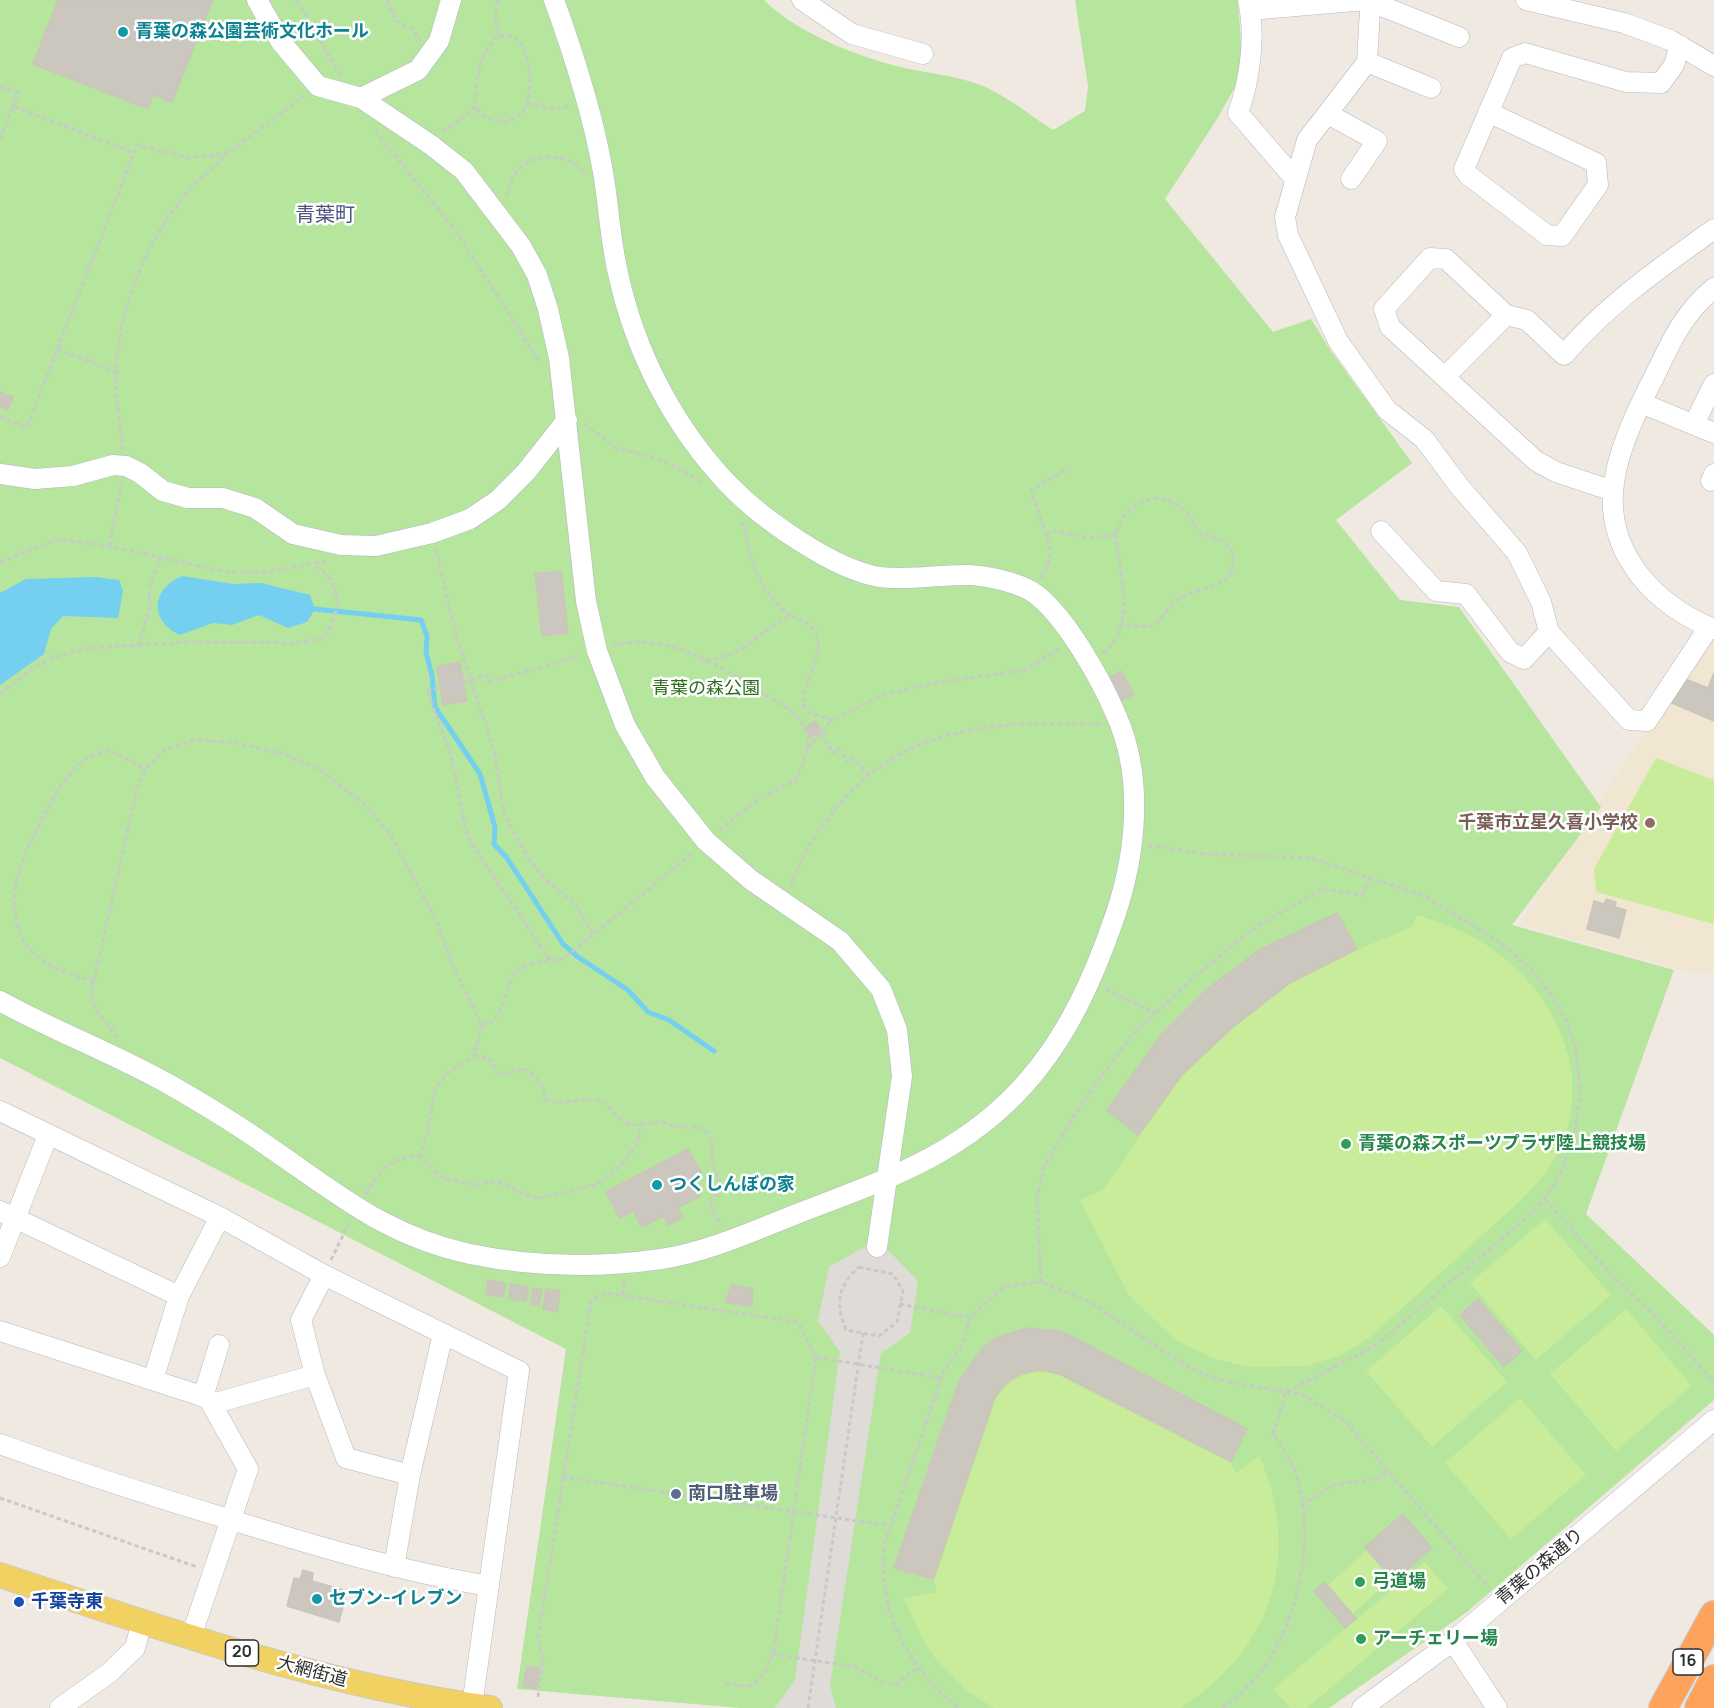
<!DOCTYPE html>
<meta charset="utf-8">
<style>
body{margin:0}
canvas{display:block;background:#efe9e1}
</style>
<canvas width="1714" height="1708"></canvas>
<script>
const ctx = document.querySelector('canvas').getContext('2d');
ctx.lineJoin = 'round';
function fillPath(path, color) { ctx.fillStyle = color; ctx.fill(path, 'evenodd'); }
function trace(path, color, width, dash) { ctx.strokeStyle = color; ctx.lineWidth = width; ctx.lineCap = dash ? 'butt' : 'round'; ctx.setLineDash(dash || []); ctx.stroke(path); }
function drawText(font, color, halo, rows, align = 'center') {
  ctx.font = font + ' Manrope,"Noto Sans JP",sans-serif'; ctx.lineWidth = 5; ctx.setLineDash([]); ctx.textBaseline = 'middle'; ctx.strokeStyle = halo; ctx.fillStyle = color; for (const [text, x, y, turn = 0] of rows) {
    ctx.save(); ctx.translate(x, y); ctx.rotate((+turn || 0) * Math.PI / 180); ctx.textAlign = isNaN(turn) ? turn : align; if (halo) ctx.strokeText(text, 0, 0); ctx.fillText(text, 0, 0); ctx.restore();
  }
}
const education = new Path2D(`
 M1710 640 1714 641V971H1685L1519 924 1652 721Z`);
const green = new Path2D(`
 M0 0H764C792 29 847 52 885 63 917 73 951 73 983 86 1007 96 1031 116 1053 130L1085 111 1088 86 1075 0H1238L1243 73 1217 119 1165 199 1273 332 1311 319 1331 351 1412 463 1336 520 1400 600 1459 607 1601 807 1512 925 1674 970 1586 1214 1714 1335V1400L1467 1612 1329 1708H741L517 1689 566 1349 0 1058Z`);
const pitch = new Path2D(`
 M1656 758 1714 780V924L1596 892 1594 869Z
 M1417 915C1438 922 1460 929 1480 941 1551 984 1599 1074 1557 1154 1539 1189 1505 1214 1477 1240 1441 1273 1405 1305 1369 1338L1341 1355 1307 1366 1249 1367 1213 1358 1174 1339 1128 1294 1080 1200 1103 1190 1182 1075 1234 1027 1290 984 1357 950 1412 927Z
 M1545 1219 1611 1295 1536 1360 1470 1283Z
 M1441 1306 1507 1382 1432 1447 1366 1371Z
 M1626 1309 1692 1386 1616 1451 1550 1374Z
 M1047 1372 1059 1375 1231 1463 1236 1473 1259 1456C1303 1554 1272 1650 1181 1708H994L967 1691 935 1658 923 1640 904 1598 937 1592 934 1581 996 1398C1009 1379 1024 1371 1047 1372Z
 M1520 1398 1586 1475 1511 1539 1445 1463Z
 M1366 1551 1392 1579 1353 1613 1328 1585Z
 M1425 1562 1448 1589 1307 1708H1290L1273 1689Z`);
const plaza = new Path2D(`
 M866 1246 887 1249 918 1281 910 1333 881 1353 830 1685 836 1708H775L795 1680 840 1352 818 1321 829 1267Z`);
const water = new Path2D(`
 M182 576 233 584 261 583 310 595 315 609 307 622 288 628 259 615 232 625 213 623 180 635C149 621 151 589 182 576Z
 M95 577 119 580 123 591 118 618 63 616 51 629 44 654 0 685V593L26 579Z`);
const stream = new Path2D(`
 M315 609 421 620 427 636 426 652 432 676 435 707 480 774 495 827 494 844 507 858 563 944 578 957 628 990 648 1012 669 1020 714 1051`);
const building = new Path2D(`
 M58 0H213L172 102 153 95 148 109 33 64Z
 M0 392 13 397 8 410 0 407Z
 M561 571 568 633 542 636 535 574Z
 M460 662 467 701 443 705 437 667Z
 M1121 671 1134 694 1121 701 1109 678Z
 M1714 673V721L1672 703 1683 678 1708 688Z
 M815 721 821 731 812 737 805 728Z
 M1606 899 1616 902 1615 907 1626 910 1619 938 1587 929 1594 901 1604 904Z
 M1337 913 1357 949 1290 983 1234 1026 1182 1075 1138 1135 1107 1110 1161 1035 1207 989 1259 950Z
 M688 1149 701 1172 690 1178 700 1196 677 1208 683 1217 668 1225 663 1216 642 1227 633 1211 620 1218 606 1192Z
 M488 1280 506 1284 503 1297 485 1294Z
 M510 1284 528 1287 526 1301 509 1299Z
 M732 1285 753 1289 752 1307 725 1302Z
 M533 1288 542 1290 539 1305 531 1304Z
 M546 1289 560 1291 557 1312 543 1309Z
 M1478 1299 1522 1351 1504 1367 1460 1315Z
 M1027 1328 1058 1331 1071 1336 1247 1429 1231 1461 1060 1374 1042 1370 1022 1373 1007 1382 995 1397 933 1579 894 1568 959 1381 982 1349 995 1338Z
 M1403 1514 1432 1548 1394 1581 1365 1547Z
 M303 1570 313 1573 312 1581 347 1591 339 1622 287 1606 294 1578 300 1579Z
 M1325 1582 1356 1619 1345 1628 1314 1591Z
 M527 1666 540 1669 536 1689 523 1686Z`);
const path = new Path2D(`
 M297 0 340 75
 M387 0 396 21 412 29 420 40
 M498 0 495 18 499 35
 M0 87 18 92 13 106
 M527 103 556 109 569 106
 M375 131 456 231 540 362
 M443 132 475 108C474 85 480 50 499 35 503 36 509 36 513 37 532 46 535 97 522 112 519 116 511 119 506 122L489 119 475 108
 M0 139 13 106 132 152
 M506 196C509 187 513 173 521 167 539 152 570 154 584 173
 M57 349 117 372
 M0 417 27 427 137 145 189 158 228 153 304 96
 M584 424 617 448 652 457 680 469 703 483
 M123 450C121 427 116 404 116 381 116 315 144 242 188 192 200 179 214 167 227 154
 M741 522C748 533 747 545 751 558 757 581 772 600 790 616
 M1046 535 1031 490 1070 467
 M109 546 122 483
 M436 550 456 635 495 754 504 814 530 861 546 880 575 904 592 933
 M0 562 57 539 109 546 227 572 261 573 328 561
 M1041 578C1051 562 1052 552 1046 535L1054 531 1088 538 1116 535
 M139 645 190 642 293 643 320 639 329 631 339 604 331 579 315 564
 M613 646C674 628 736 678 787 708L801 720 809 739 802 769 794 781 756 801 719 830
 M1103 653C1132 630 1123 589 1119 558 1118 552 1115 541 1116 535 1121 508 1150 490 1175 503 1188 510 1192 524 1202 535 1216 538 1230 540 1233 557 1237 590 1198 586 1179 599 1170 606 1162 618 1153 626L1139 627 1122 623
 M706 661C721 657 737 653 750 643 764 633 773 623 790 616 845 632 804 670 803 705L810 713 832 720 884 695 933 683 1025 670 1060 648
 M0 694C10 687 19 678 30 671 61 648 101 646 139 645L150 608 149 588 160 558
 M821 733 833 753 838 748 848 762 853 757 869 775
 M808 749 832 720
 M1148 845 1207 854 1312 858 1424 896 1498 941 1530 968 1548 990 1567 1021 1576 1050 1580 1093 1575 1133 1561 1173 1539 1207 1375 1346 1286 1392 1273 1434C1280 1444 1287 1454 1292 1465 1319 1526 1300 1618 1262 1670 1252 1685 1236 1697 1222 1708
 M791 887C799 859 815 834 833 812 903 723 999 720 1103 725
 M550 960 471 843 465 827 451 755 427 691 487 675 490 682 581 655
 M94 982C70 973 38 966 24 941 18 931 14 914 14 902 12 870 56 783 80 763 88 756 100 753 109 750L146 769
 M1106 989 1155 1013
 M482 1025 494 1021C520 976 497 965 563 959L694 852
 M118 1037 96 1011 91 994 137 788 146 769 165 749 196 740 232 742 284 754 320 770 367 806 392 837 438 924 451 962 482 1025 474 1055 445 1075 435 1089 427 1135 420 1157
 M474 1055 490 1059 496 1072 507 1074 523 1068C535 1075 544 1085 545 1099 567 1108 579 1095 600 1101 611 1105 615 1117 624 1122 635 1128 647 1123 657 1122 663 1122 669 1125 675 1126 695 1129 702 1120 713 1143 709 1160 715 1170 722 1187L709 1203 721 1226
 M366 1194C378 1171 393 1155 420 1157L440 1177 476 1185 491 1182 503 1183 526 1195 539 1198 595 1185 606 1178 621 1165 638 1143 640 1125
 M1545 1199 1613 1277 1653 1314 1714 1382
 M331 1260 349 1223
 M859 1267 893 1274 903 1291 897 1322 879 1336 846 1330C835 1303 837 1287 859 1267Z
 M1041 1282 1037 1198 1044 1167 1084 1100 1132 1035 1191 980 1253 929 1322 889 1362 895 1370 878
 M622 1295 625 1279
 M900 1304 970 1318 1003 1287 1041 1282 1088 1301 1193 1370 1224 1381 1303 1395 1346 1422 1489 1588
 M816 1357 941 1378
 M563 1477 891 1526
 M0 1498 197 1567
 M1301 1506 1333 1485 1376 1479 1389 1471
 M773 1654 855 1667 884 1683 896 1685 917 1668
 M538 1697 543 1660 538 1639 591 1301 606 1293 798 1322 816 1357 773 1654 764 1674 751 1686 725 1684
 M808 1708 863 1333
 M958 1708C906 1664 879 1615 884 1546L944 1370 962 1345 970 1318`);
const minor = new Path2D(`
 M257 0 281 42 318 86 361 98 431 145 464 171 521 246 537 275 548 309 559 358 586 601 597 651 625 725 655 777 706 841 751 880 840 941 881 989 897 1030 902 1076 877 1247
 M802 0 852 34 923 54
 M1248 0C1256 35 1250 80 1238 113L1295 179
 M1375 0 1370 10 1367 62 1307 140 1285 217 1288 235 1338 341 1387 410 1424 439 1459 486 1517 553 1541 602 1549 632 1629 720 1647 721 1709 627
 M1526 0 1624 23 1670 40 1714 66
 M1374 3 1459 37
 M1250 10 1366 0 1370 10
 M1367 62 1431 88
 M361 98 418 70 439 41 451 0
 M1488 112 1596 163 1598 185 1562 236 1547 235 1468 175 1464 169 1512 58 1525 53 1626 82 1661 83 1674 65 1680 45
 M1328 114 1377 141 1351 179
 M1714 288C1681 315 1670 345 1652 381 1635 414 1615 456 1613 493 1609 557 1657 606 1714 629
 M1506 315 1527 320 1564 355C1607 304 1660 268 1714 229
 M1445 377 1506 315 1446 259 1430 258 1384 309 1390 327 1536 461 1556 472 1613 491
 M1641 403 1714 433
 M1694 424 1714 384
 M0 474 35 479 73 476 113 465 126 466 140 473 163 491 188 498H223L255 508 293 534 341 545 376 546 432 533 470 519 498 500 526 472 567 420
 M1711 481 1714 474
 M1381 531 1436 591 1466 594 1510 652 1524 659 1549 632
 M0 1001C56 1032 116 1054 172 1086 205 1105 238 1125 269 1147 338 1194 386 1236 470 1254 533 1267 598 1268 661 1259 707 1252 751 1232 794 1215 881 1181 960 1157 1025 1084 1068 1036 1094 977 1115 916 1136 854 1144 779 1117 717 1102 681 1064 612 1031 591 1015 582 988 576 969 575 939 574 911 581 880 577 834 570 762 519 729 485 673 426 635 352 618 273 610 240 609 206 603 172 593 114 574 55 554 0
 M0 1111 220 1217 324 1275 519 1371 472 1706
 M0 1211 179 1296
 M0 1257 48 1135
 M324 1275 301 1320 315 1375 346 1458 410 1475
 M0 1331 208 1398 248 1469 191 1637
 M153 1380 179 1296 220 1217
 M203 1397 219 1345
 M212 1404 315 1375
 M0 1444C74 1471 149 1495 225 1518 312 1545 399 1571 489 1586
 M394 1567 410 1475 443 1334
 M1453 1641 1497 1708
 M60 1708 109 1673 135 1648 142 1621
 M1362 1708 1453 1641 1714 1420`);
const major = new Path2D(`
 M0 1575C161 1628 321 1685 490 1708`);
const highway = new Path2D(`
 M1663 1708 1714 1615
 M1699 1708 1714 1679`);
const markers = [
 [123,32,6,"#0f9aa8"],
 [1650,823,6,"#8d6e63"],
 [1346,1144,6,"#2e9e5b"],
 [657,1185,6,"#0f9aa8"],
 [676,1494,6,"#5c6f8a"],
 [1360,1582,6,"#2e9e5b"],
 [317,1599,6,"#0f9aa8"],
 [19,1602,6,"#1a4fb4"],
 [1361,1639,6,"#2e9e5b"]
];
const shields = [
 [242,1653,33],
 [1688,1662,30]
];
const shieldNames = [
 ["20",242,1653],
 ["16",1688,1662]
];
const cultureNames = [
 ["青葉の森公園芸術文化ホール",135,32],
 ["つくしんぼの家",669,1185],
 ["セブン-イレブン",329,1599]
];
const parkNames = [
 ["青葉の森公園",706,689]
];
const educationNames = [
 ["千葉市立星久喜小学校",1638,823]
];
const leisureNames = [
 ["青葉の森スポーツプラザ陸上競技場",1358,1144],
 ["弓道場",1372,1582],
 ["アーチェリー場",1373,1639]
];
const serviceNames = [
 ["南口駐車場",688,1494]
];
const streetNames = [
 ["青葉の森通り",1540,1567,-40],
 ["大網街道",312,1672,15]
];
const transitNames = [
 ["千葉寺東",31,1602]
];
const neighbourhoodNames = [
 ["青葉町",325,215]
];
fillPath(education, '#f0e6d1');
fillPath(green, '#b6e59e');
fillPath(pitch, '#c9ec9a');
fillPath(plaza, '#dfdcd8');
fillPath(water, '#75cff0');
trace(stream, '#75cff0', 5);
fillPath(building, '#cbc7bf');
trace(building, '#cbc5ba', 1.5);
trace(minor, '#b4b7c1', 21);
trace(major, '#c9c9c9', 26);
trace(highway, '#c9c9c9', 30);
trace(path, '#c9c9c9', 3, [4.5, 3]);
trace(minor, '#fff', 20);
trace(major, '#f2d163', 24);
trace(highway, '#ffa35c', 28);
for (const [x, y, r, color] of markers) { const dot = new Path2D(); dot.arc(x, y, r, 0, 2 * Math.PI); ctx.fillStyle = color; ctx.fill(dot); trace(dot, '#fff', 2); }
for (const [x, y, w] of shields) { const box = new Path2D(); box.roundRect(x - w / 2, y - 13, w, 26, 4.5); ctx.fillStyle = '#fff'; ctx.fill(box); trace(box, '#2e2e2e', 1.5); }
drawText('bold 16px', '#2e2e2e', null, shieldNames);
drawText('bold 18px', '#0d838f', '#fff', cultureNames, 'left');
drawText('18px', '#2c6e1b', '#fff', parkNames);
drawText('bold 18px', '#785e54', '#fff', educationNames, 'right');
drawText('bold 18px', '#27864d', '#fff', leisureNames, 'left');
drawText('bold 18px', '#4e5e75', '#fff', serviceNames, 'left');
drawText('18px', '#2e2e2e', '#fff', streetNames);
drawText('bold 18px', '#164399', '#fff', transitNames, 'left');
drawText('20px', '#4d5680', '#fff', neighbourhoodNames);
</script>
